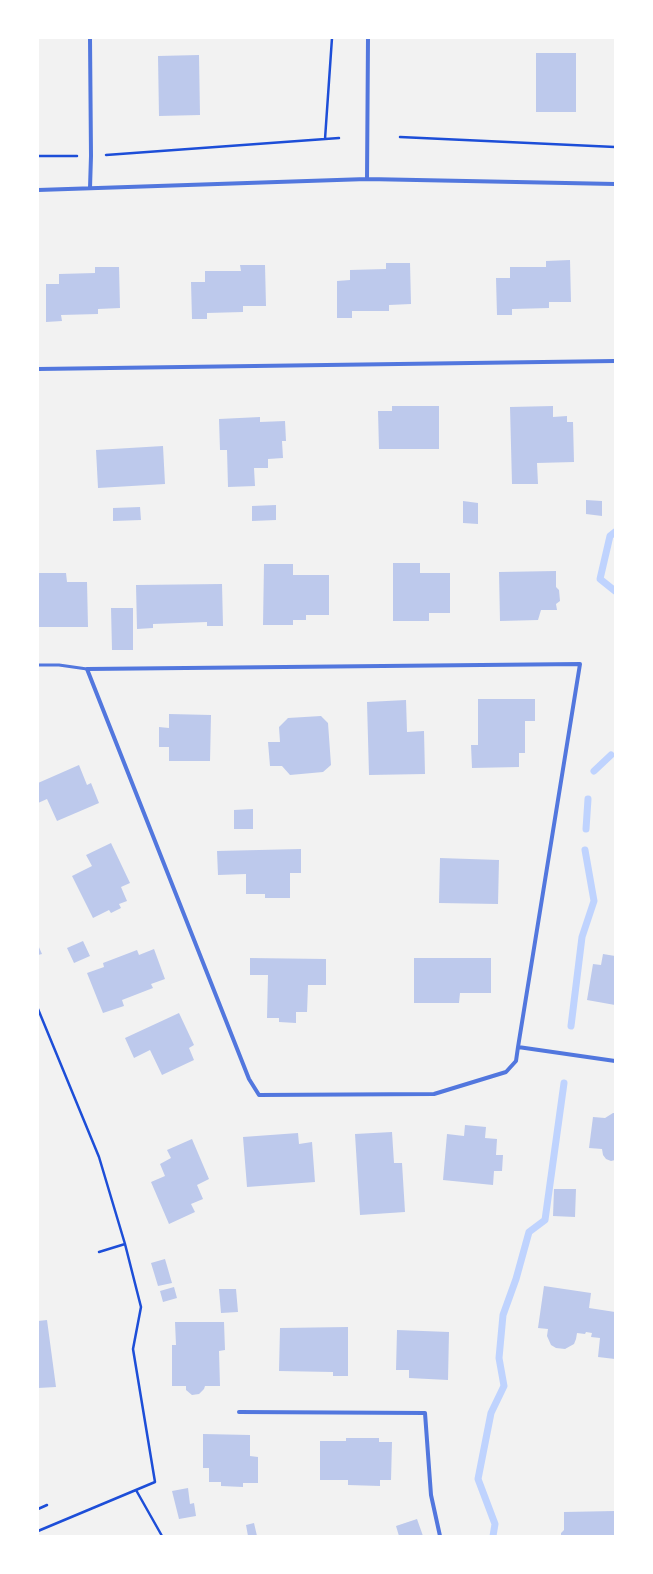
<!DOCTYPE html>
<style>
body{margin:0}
#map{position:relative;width:653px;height:1574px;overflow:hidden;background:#f2f2f2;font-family:Ubuntu,sans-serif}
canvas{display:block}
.frame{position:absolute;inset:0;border:39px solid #fff;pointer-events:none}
</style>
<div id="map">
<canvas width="653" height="1574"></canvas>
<div class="frame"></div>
</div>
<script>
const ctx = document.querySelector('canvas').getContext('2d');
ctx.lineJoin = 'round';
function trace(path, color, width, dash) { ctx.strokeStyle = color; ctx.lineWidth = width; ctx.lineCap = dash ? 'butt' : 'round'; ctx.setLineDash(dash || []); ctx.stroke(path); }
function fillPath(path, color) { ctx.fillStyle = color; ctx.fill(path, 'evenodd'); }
const stream = new Path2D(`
 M615 532 610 536 600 579 615 591
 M594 771 611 755
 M586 829 588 799
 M571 1026 582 937 594 901 585 850
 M493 1536 495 1524 478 1479 491 1413 504 1386 499 1358 503 1315 516 1279 529 1232 545 1220 564 1083`);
const building = new Path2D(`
 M536 53H576V112H536Z
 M199 55 200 115 159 116 158 56Z
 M570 260 571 302H549V308L512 309V315H497L496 278H510V267H546V261Z
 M386 263H410L411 304 389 305V311H352V318H337V281L350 280V270L386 269Z
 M240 265H265L266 306H243V312L207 313V319H192L191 282H205V271H241Z
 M95 267H119L120 308 98 309V314L61 315 62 321 46 322V284H59V274L95 273Z
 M392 406H439V449H379L378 411H392Z
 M553 406V417L567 416V422H573L574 462 537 463 538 484H512L510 407Z
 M260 417V422L285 421 286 441H282L283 458 268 459V468H254L255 486 228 487 227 450H220L219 419Z
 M163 446 165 484 98 488 96 450Z
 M586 500 602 501V516L586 514Z
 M463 501 478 503V524L463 523Z
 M276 505V520L252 521V506Z
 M140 507 141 520 113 521V508Z
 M393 563H420V573H450V613H429V621H393Z
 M264 564H293V575H329V615H306V620H293V625H263Z
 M556 571V587L559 590 560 601 556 604 557 610H541L538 620 500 621 499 572Z
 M38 573H66L67 582H87L88 627H38Z
 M222 584 223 626H207V622L153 624V628L137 629 136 585Z
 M111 608H133V650H112Z
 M478 699H535V721H525V753H519V767L472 768 471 745H478Z
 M406 700 407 732 424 731 425 774 369 775 367 702Z
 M169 714 211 715 210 761H169V747H159V727L169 728Z
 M321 716 328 723 331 765 323 772 290 775 282 766H270L268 742H280L279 727 288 718Z
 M79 765 87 785 91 783 99 803 57 821 47 799 38 803V783Z
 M253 809V829H234V810Z
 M111 843 130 883 121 887 127 901 119 904 121 908 111 913 109 910 93 918 72 876 92 866 86 855Z
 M301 849V873H290V898H265V894H246V874L218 875 217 851Z
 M440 858 499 860 498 904 439 903Z
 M83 941 90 956 74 963 67 948Z
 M38 945 42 954 38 955Z
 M154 949 165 979 151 984 153 988 122 1000 124 1006 103 1013 87 973 104 967 103 963 137 950 139 955Z
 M603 954 615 956V1005L587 1000 593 964 601 965Z
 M250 958 326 959V985H308L307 1012H296V1023L279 1022V1018H267L268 975H250Z
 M414 958H491V993H460L459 1003H414Z
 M179 1013 194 1045 189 1048 194 1060 162 1075 150 1050 134 1058 125 1038Z
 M613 1113H615V1160L611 1161 606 1159 603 1155 602 1149 589 1148 593 1117 605 1118Z
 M465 1125 486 1127 485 1138 497 1139 496 1155H503L502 1171H494L493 1185 443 1180 447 1134 464 1136Z
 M392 1132 394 1163H402L405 1212 360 1215 355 1134Z
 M298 1133 299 1144 312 1142 315 1182 247 1187 243 1137Z
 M192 1139 209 1179 197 1185 203 1199 191 1204 195 1212 169 1224 151 1182 165 1176 160 1164 171 1158 167 1150Z
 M554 1189H576L575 1217 553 1216Z
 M165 1259 172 1283 158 1286 151 1263Z
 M544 1286 591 1293 589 1308 615 1312V1359L598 1357 600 1338 591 1337 592 1333 586 1332 585 1334 577 1333 576 1339 574 1344 565 1349 556 1348 551 1345 547 1336 548 1329 538 1328Z
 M174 1287 177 1298 163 1302 160 1291Z
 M219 1289H236L238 1312 221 1313Z
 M47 1320 56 1387 38 1388V1321Z
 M175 1322H224L225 1350 219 1351 220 1386H205L204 1389 199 1394 192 1395 186 1390V1386H172V1345H176Z
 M348 1327V1376H333V1372L279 1371 280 1328Z
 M397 1330 449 1332 448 1380 409 1378V1370H396Z
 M203 1434 250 1435V1456L258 1457V1483H243V1487L221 1486V1482H209V1468H203Z
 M346 1438H379V1442H392L391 1480H380V1486L348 1485V1480H320V1441H346Z
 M188 1488 190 1504 194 1503 196 1516 179 1519 172 1491Z
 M615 1511V1536H561V1533L564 1530V1512Z
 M417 1519 423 1536H399L396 1526Z
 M254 1523 257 1536H248L246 1525Z`);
const path = new Path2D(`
 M400 137 615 147
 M325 139 332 38
 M106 155 339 138
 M38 156H77
 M38 1009 99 1157 125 1244 141 1307 133 1349 155 1482 38 1531
 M99 1252 125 1244
 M136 1490 162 1536
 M38 1509 47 1505`);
const service = new Path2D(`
 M38 665H59L87 669`);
const minor = new Path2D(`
 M90 38 91 156 90 188
 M367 179 368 38
 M38 190 367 179 615 184
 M38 369 615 361
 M518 1047 516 1061 506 1072 434 1094 259 1095 249 1079 87 669 580 664 518 1047 615 1061
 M239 1412 425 1413 431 1495 440 1536`);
trace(stream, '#bfd3fe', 7);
fillPath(building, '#bdc9ec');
trace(path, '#1d4ed8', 2.5);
trace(service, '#5277de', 3);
trace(minor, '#5277de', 4);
</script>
